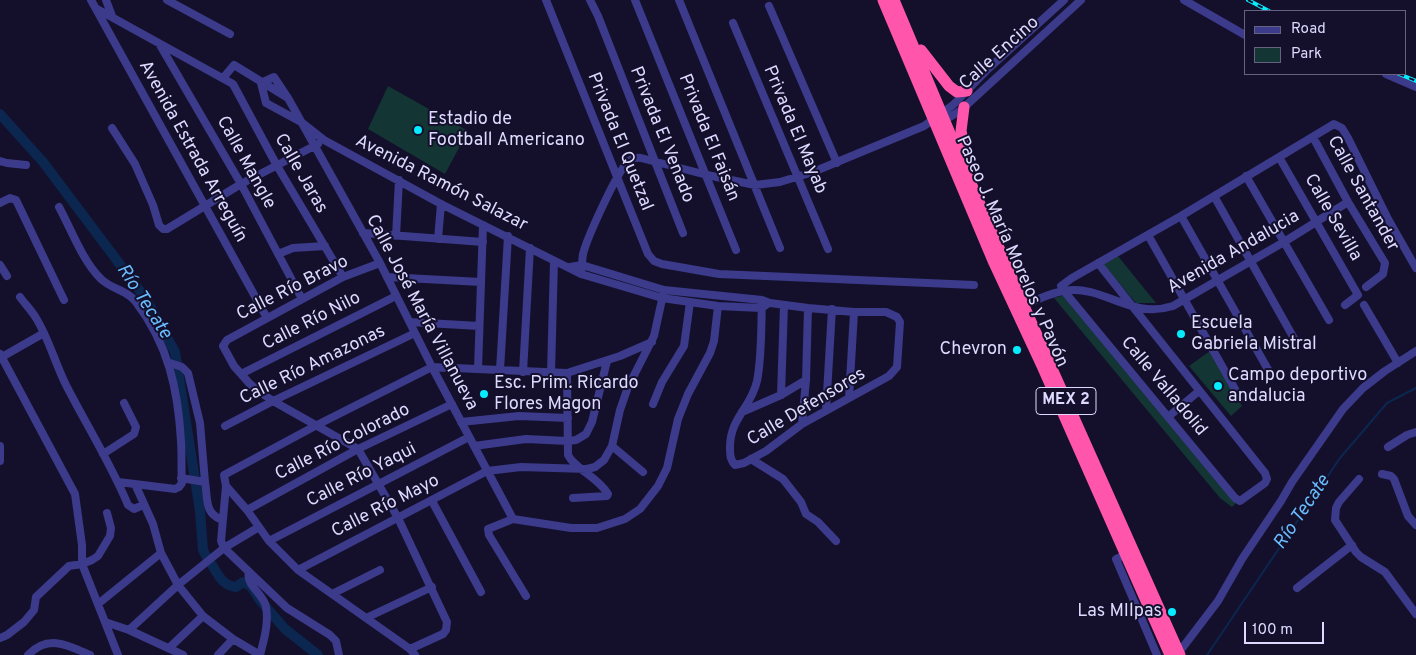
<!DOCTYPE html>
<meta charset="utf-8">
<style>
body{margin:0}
#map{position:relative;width:1416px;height:655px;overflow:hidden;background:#14102b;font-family:Overpass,sans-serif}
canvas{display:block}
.legend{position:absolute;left:1244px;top:10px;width:162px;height:65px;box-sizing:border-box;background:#14102b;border:1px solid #656180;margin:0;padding:6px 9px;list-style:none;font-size:15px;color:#dedaff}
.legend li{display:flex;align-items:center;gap:10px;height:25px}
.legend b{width:25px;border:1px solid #656180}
.scale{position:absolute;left:1244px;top:622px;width:80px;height:22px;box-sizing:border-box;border:2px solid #dedaff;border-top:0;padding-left:6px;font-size:15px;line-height:18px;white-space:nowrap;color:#dedaff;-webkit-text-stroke:4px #14102b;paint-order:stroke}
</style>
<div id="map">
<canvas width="1416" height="655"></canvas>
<ul class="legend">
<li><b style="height:6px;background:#3b3a8b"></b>Road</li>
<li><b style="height:14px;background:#133533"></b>Park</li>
</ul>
<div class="scale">100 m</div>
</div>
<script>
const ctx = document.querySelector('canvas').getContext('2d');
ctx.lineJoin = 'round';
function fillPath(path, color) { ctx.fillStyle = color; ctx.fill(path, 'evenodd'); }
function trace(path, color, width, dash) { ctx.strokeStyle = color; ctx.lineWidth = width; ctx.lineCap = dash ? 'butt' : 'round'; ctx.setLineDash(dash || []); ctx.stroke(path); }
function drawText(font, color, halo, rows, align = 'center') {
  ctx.font = font + ' Overpass,sans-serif'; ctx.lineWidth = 4; ctx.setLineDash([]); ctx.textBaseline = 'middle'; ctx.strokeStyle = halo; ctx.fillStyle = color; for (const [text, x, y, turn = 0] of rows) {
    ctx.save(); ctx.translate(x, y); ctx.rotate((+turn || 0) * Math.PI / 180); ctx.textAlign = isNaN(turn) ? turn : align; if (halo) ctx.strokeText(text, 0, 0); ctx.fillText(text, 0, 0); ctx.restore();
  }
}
const green = new Path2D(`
 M388 86 468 131 445 174 368 129Z
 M1118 256 1156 303H1136L1103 264Z
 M1065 295 1236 503 1232 507 1220 498 1054 298Z
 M1210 351 1242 406 1231 416 1189 366Z`);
const stream = new Path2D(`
 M1207 655 1340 458 1387 403 1416 388`);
const river = new Path2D(`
 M0 114 43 162 146 299 175 352 200 511 203 550 206 556
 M212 565C219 576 222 585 236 587L243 582 251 586 259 599 285 629 318 655`);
const minor = new Path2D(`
 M91 0 267 318
 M106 0 112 16
 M167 0 230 34
 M546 0 648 254 654 261 662 264 719 274 974 285
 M590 0 598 16 683 233
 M635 0 736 250
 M679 0 780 248
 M1184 0 1245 35
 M769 6 837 163
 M97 9 233 84 276 164 343 277
 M733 23 828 249
 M160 45 241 184 302 299
 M1386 74 1416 87
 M223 78 234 65 288 98 380 263 432 367 513 519
 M288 98 274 77 261 83 266 103 301 122 324 140 441 204 581 274 662 298 718 306 761 308 766 305
 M941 122 960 111 1081 0
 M112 128 135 164 153 205 159 225 163 229H167L241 184 318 144
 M1313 137 1348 202 1385 263 1383 274 1366 287
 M1279 157 1358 295 1345 305
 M0 161 7 163 26 165
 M1246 176 1329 320
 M1214 196 1296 342
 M0 203 10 198 16 200 64 300
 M59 207C71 229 83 262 101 279 111 289 127 290 136 302 168 344 178 389 181 441 182 455 181 469 182 483L179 487 175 489 135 484
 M1181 216 1270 373
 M363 233 483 242
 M1148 235 1240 398
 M396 236 399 180
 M438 239 441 204
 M278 254 293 248 325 246
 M380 263 343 277 227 340 223 346 234 366 249 383 257 390 273 401 358 449 398 518 447 622 446 630 443 634 410 649
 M0 265 7 276
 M570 267 582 265 664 290 762 300 770 303 808 308 854 312H886L897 317 900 322 897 367 889 376 802 424 766 451 744 463 735 465C730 460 730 454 730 447 730 418 751 408 757 381 762 357 761 325 762 300
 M581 274C582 267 582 260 583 254 587 238 616 174 627 163 631 158 635 157 641 158L707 175 755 185 780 182 813 172 924 126 953 105 988 69 1064 0
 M387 277 481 282
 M1064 291 1235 498 1240 501 1265 483 1267 479 1265 473 1098 263
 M1064 291 1061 286 1072 278 1181 216 1334 124 1342 128 1348 138 1388 219 1416 268
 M20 297C25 304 32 311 36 318 49 339 55 363 66 385 87 426 111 464 128 505L134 509 143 505
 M1364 305 1398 363
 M1020 307C1034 301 1050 293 1064 291 1104 284 1129 320 1173 306L1284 242 1348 202
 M410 322 479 326
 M0 354 75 494 82 545V564L118 655
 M0 358 44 333
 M170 363 182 367 188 373 200 423 205 482
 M478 369 483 225
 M500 370 508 236
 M523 372 530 248
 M551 373 554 261
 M567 373 568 455C575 469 598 477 608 494L607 496 573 498
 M241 374 396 296
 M781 395 784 305
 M849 398 854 312
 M653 404 662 382 684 346 690 302
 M826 410 832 309
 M742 412 781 395 806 380
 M1168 417 1199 391
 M461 422 519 416 568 418
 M802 424 806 380 808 308
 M225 426 273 401 415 333
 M0 446V461
 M474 446 526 439 568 441 576 440 586 434 592 422 607 361
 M612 446 643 472
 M1388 447 1407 435 1416 432
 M103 454 134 434 136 427 124 403
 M751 459 783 479 801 502 806 514 818 522 836 541
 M1382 474 1391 476 1394 479 1408 516 1416 525
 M181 478 205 482C208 499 204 513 222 520
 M1359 479 1339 502 1336 508 1335 520 1356 552 1361 557 1385 572 1416 614
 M118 482 135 484 153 524 161 553 178 585 203 616 233 639 260 655
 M226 486 221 541 224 548 287 608 330 635 336 641 339 655
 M432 501 481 592
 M247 510 358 449 452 404
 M269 541 469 437
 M1126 554 1116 559 1157 655
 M298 570 487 471 521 467 587 469 595 467 604 460 612 446 620 410 628 387 654 336 663 295
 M249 572C245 585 264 594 266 607 269 622 264 640 260 655
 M1297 588 1352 545
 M332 594 380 570
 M526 596 489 535 488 529 513 519 571 528H597L625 519 640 509 658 486 667 468 678 419 688 394 710 353 714 341 718 306
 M98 604 161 553
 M366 618 432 587
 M105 622 129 630 183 655
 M129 630 178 585 224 548 259 527
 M0 638 7 635 24 622 34 610 36 597 69 566 82 564 92 560 98 556 110 536 111 528 107 513
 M169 648 203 616
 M28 655C48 634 68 645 90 655
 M218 655 233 639
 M415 655 410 649 298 570 269 541 247 510 226 486 224 475 317 425 432 367 567 373 620 356 652 342
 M1177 655 1218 601 1242 559 1281 501 1292 482 1343 409 1363 388 1385 371 1416 351`);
const highway = new Path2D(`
 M883 0 994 263 1042 366 1170 655
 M894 0 970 181 1024 306 1180 655
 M921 50 949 86 957 92 967 91
 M964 107 961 131 969 167`);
const rail = new Path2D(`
 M1248 0 1269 11
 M1399 74 1416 81`);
const markers = [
 [418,130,5,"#06ecff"],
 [1181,334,5,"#06ecff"],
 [1017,350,5,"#06ecff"],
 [1218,386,5,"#06ecff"],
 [484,394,5,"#06ecff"],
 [1172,612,5,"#06ecff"]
];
const shields = [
 [1066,401,60]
];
const shieldNames = [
 ["MEX 2",1066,401]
];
const streetNames = [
 ["Calle Encino",1000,54,-42],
 ["Privada El Mayab",794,130,67],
 ["Privada El Venado",661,135,68],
 ["Privada El Faisán",708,138,68],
 ["Privada El Quetzal",619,142,68],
 ["Avenida Estrada Arreguín",192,152,61],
 ["Calle Mangle",245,163,61],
 ["Calle Jaras",300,174,60],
 ["Avenida Ramón Salazar",441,184,27],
 ["Calle Santander",1362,194,61],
 ["Calle Sevilla",1332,218,60],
 ["Paseo J. María Morelos y Pavón",1011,252,66],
 ["Avenida Andalucia",1234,253,-30],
 ["Calle Río Bravo",293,289,-27],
 ["Calle José María Villanueva",421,313,62],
 ["Calle Río Nilo",312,322,-27],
 ["Calle Río Amazonas",313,366,-26],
 ["Calle Valladolid",1163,387,50],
 ["Calle Defensores",807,408,-31],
 ["Calle Río Colorado",343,443,-27],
 ["Calle Río Yaqui",362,476,-27],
 ["Calle Río Mayo",386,507,-27]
];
const poiNames = [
 ["Estadio de",428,120],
 ["Football Americano",428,141],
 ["Escuela",1191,324],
 ["Gabriela Mistral",1191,345],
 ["Chevron",1007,350,"right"],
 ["Campo deportivo",1228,376],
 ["andalucia",1228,397],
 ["Esc. Prim. Ricardo",494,384],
 ["Flores Magon",494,405],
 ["Las MIlpas",1162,612,"right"]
];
const waterNames = [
 ["Río Tecate",143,302,57],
 ["Río Tecate",1303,513,-56]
];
fillPath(green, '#133533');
trace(stream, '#0b264f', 2);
trace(river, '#0b264f', 10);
trace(minor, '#3b3a8b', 8);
trace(highway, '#ff55ab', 11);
trace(rail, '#06ecff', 4);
trace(rail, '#14102b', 2, [5.5]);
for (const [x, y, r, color] of markers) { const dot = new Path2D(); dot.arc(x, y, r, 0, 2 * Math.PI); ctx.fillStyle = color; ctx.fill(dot); trace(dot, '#14102b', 2); }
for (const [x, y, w] of shields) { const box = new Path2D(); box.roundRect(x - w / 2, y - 13.5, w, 27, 4); ctx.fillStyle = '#14102b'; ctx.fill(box); trace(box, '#dedaff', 1); }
drawText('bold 16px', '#dedaff', null, shieldNames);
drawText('18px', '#dedaff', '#14102b', streetNames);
drawText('18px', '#dedaff', '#14102b', poiNames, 'left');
drawText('italic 19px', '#68bdff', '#14102b', waterNames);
</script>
